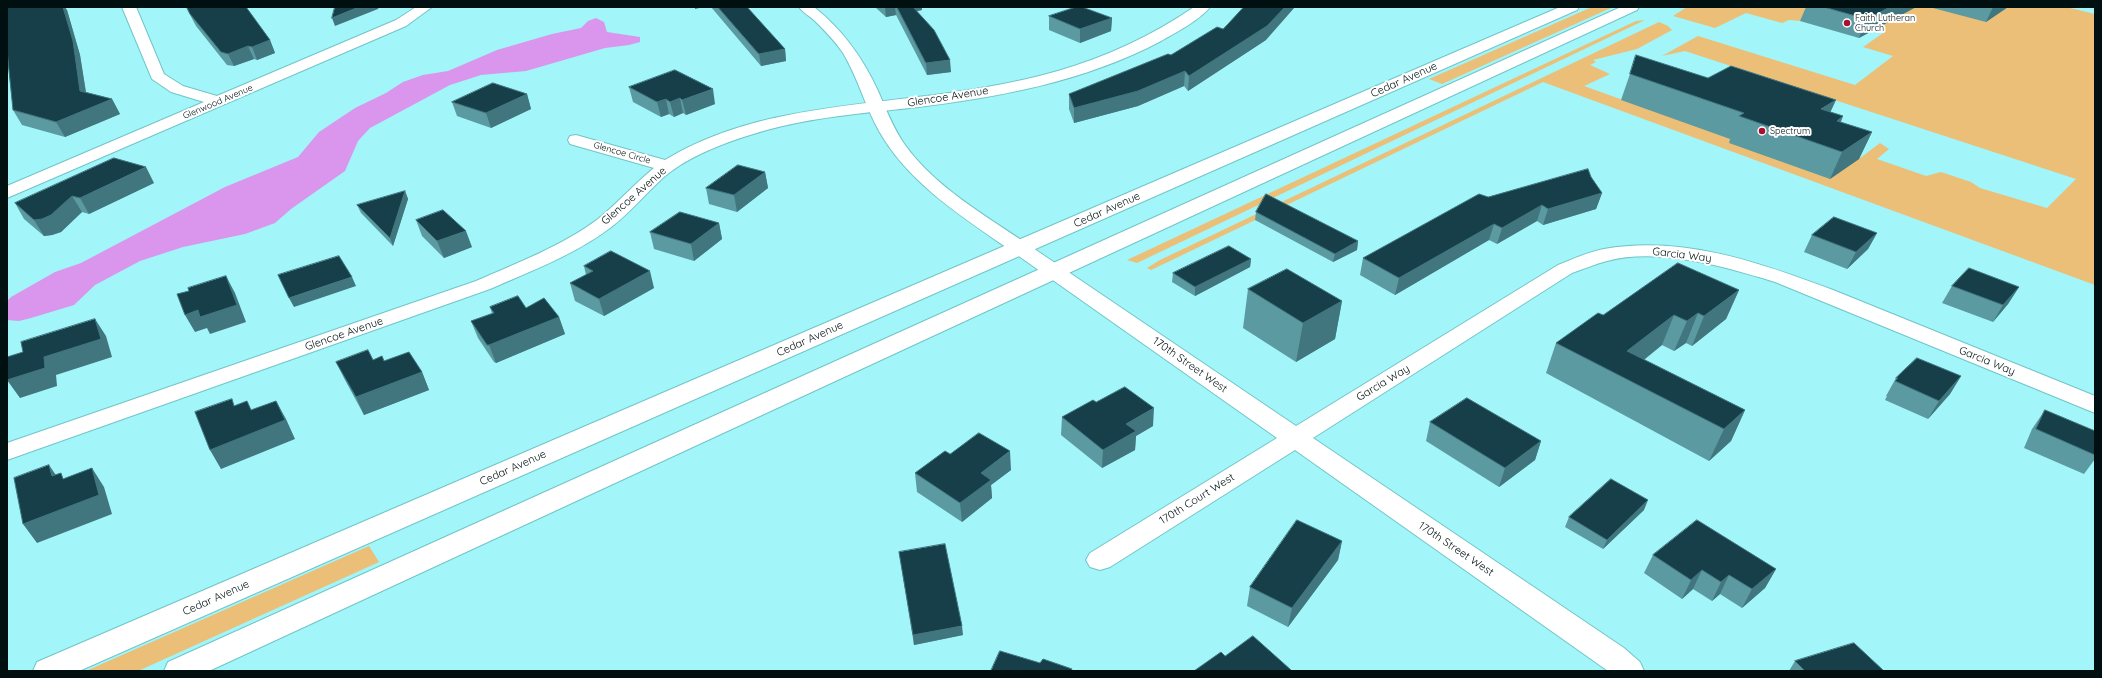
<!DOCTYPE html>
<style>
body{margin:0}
#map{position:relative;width:2102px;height:678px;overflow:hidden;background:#a2f5f8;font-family:Quicksand,sans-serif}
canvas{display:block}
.frame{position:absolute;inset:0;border:8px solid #000f10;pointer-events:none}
</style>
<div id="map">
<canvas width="2102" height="678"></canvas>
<div class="frame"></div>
</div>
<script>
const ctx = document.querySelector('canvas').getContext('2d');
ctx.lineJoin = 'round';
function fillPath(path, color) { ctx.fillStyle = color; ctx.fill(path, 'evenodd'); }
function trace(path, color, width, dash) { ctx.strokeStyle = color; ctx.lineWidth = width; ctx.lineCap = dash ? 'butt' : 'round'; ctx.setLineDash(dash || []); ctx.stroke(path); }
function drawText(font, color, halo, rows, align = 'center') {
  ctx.font = font + ' Quicksand,sans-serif'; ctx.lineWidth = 4; ctx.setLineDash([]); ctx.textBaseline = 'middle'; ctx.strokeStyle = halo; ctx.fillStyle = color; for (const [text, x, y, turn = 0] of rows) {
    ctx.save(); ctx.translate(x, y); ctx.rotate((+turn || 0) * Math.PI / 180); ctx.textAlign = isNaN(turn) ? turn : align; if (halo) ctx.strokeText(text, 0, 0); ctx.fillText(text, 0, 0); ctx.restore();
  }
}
const green = new Path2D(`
 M1592 7H1613L1442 84 1429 79Z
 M1687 7H1824L1800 21 1789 20 1782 23 1746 13 1715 28 1673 16Z
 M1839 7H2066L2095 14V285L1543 82 1151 270 1147 268 1160 260 1659 22 1668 26 1672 30 1637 49 1593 60 1596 62 1590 65 1610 74 1584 86 1734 140 1859 159 1880 143 1889 149 1877 159 1926 176 1941 172 1971 182 1980 188 2047 208 2076 179 1685 51 1662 56 1698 36 1855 85 1893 56 1863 47 1886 31 1876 28Z
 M1645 20 1137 263 1127 260 1636 21Z
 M369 546 379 562 138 671H86Z`);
const water = new Path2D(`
 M596 18 604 22 607 32 640 37V42L629 45 605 48 526 71 481 75 450 85 370 128 358 141 345 171 291 209 275 223 245 234 183 247 140 261 95 285 74 305 31 318 19 321 7 320V301L11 297 55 272 81 263 225 187 298 157 319 132 355 108 386 93 403 82 423 75 448 71 497 50 552 34 581 28 588 21Z`);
const minor = new Path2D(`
 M122 7H136L164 74 183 86 217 96 396 20 416 7H432L406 26 7 198V186L204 102 171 92 152 79Z
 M1194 7H1210C1200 20 1175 33 1161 41 1084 82 996 98 910 108 856 114 802 118 750 135 721 144 688 157 665 176 646 193 630 213 610 228 574 255 531 271 490 289L7 460V443L476 281C517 263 562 246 598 219 618 203 634 184 654 168L570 144 568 140 570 136 576 135 665 160C739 115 826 108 909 98 1015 86 1105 68 1194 7Z
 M1020 242 1027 244 1296 426 1558 265C1573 259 1588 252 1604 249 1683 235 1761 263 1833 290L2095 396V413L1775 282C1726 267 1658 247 1607 261 1595 264 1584 269 1572 273L1313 438 1624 648 1640 662 1644 671H1608L1295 450 1110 567 1100 570 1090 567 1086 560 1090 553 1277 438 1013 252 1010 248 1013 244Z`);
const tertiary = new Path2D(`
 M799 7H814C843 30 863 58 878 91 886 109 893 128 905 145 935 187 985 215 1027 244L1030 248 1027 252 1020 254 1013 252C964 218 909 184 879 131 865 106 858 78 843 53 835 41 825 31 815 21 810 16 803 13 799 7Z`);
const primary = new Path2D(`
 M1560 7H1579L1577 10 79 671H33L37 662Z
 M1621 7H1639L1637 10 209 671H164L168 662Z`);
const wall = new Path2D(`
 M186 7H246L270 40 275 53 257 60 254 59 234 66 227 65 196 26Z
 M711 7H747L785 49 786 61 761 66Z
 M875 7H922V10L916 11 951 72 927 75 896 15 886 17Z
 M1806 7H1916L1859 38 1800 21Z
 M1929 7H2008L1986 22Z
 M67 10 80 55 86 92 112 99 120 114 65 137 22 125 13 110 7 55Z
 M1049 16 1112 18 1111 31 1080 43 1049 30Z
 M1266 40 1188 91 1184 86 1138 106 1074 123 1069 109V94L1171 55Z
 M1630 74 1708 78 1830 112 1843 116 1841 122 1872 132 1859 159 1830 179 1729 143 1730 139 1621 100Z
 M629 87 715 104 686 115 683 113 674 117 669 114 661 117 633 102Z
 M527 94 531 109 491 128 457 116 452 102Z
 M765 172 768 188 737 212 709 204 706 188Z
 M1591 177 1602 193 1596 209 1543 225 1537 221 1497 244 1489 240 1395 295 1360 275 1363 258 1488 197Z
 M154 183 89 214 82 212 61 232 52 235 44 236 24 219 15 203Z
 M405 191 408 199 393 246 361 213 357 205Z
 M1256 212 1358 241 1357 250 1333 262 1255 220Z
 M416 220 472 247 444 258 422 236Z
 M719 223 722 239 694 261 654 249 650 232Z
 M1877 233 1868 249 1847 269 1804 252 1812 235Z
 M1251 259 1250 267 1195 296 1172 282 1173 273Z
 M584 266 654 288 604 316 575 301 570 283 586 275Z
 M1952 286 2019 287 2008 304 1993 322 1942 303Z
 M1248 289 1342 301 1335 339 1296 362 1243 328Z
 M1739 290 1726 319 1692 346 1686 343 1674 351 1662 345 1644 360 1745 410 1731 441 1709 461 1546 373 1556 343 1603 315Z
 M490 307 526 308 559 317 565 334 496 363 494 362 478 338 471 321 492 313Z
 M373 360 384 361 422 372 429 390 364 415 345 380 336 362Z
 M1961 376 1950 394 1928 419 1885 400 1887 396H1886L1896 378Z
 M1096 402 1153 426 1136 436 1135 450 1102 468 1061 435 1062 417Z
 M2045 410 2095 431V459L2084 474 2024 448 2032 429Z
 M1430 422 1541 441 1535 460 1499 487 1426 441Z
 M950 454 1011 470 991 485 992 498 962 522 917 492 915 473Z
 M1644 510 1603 549 1565 527 1569 517Z
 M1342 541 1338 560 1288 627 1247 606 1250 587Z
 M899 552 963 635 914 645Z
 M1653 555 1776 569 1765 588 1742 608 1720 594 1712 601 1693 589 1682 599 1644 573Z
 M1795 661 1884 671H1789Z`);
const shadedWall = new Path2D(`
 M63 7H65L67 10 80 55 88 106 80 91Z
 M359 7H379L378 9 335 26 332 18Z
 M695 7H704L695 9Z
 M885 7H895L896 15 886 17Z
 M908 7H922V10L908 13Z
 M1285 7H1295L1266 40 1188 91 1189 76Z
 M1890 7H1916L1859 38 1867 19Z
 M1993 7H2008L1986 22Z
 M1112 18 1111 31 1080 43V29Z
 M270 40 275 53 257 60 252 47Z
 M248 46 254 59 234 66 228 54Z
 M785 49 786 61 761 66 759 54Z
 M950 60 951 72 927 75 926 63Z
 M1185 71 1184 86 1138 106 1074 123V108Z
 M713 89 715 104 686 115 682 100Z
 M527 94 531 109 491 128 486 113Z
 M680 98 683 113 674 117 670 102Z
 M112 99 120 114 65 137 56 122Z
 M666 99 669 114 661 117 657 102Z
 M1836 100 1824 126 1821 109Z
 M1843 116 1831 143 1837 121Z
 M1872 132 1859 159 1830 179 1842 152Z
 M146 167 154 183 89 214 80 198Z
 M765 172 768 188 737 212 734 195Z
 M405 191 408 199 393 246 390 238Z
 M1602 193 1596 209 1543 225 1548 209Z
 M72 196 82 212 61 232 52 235 44 236 34 220Z
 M1542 205 1537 221 1497 244 1502 228Z
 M719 223 722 239 694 261 691 244Z
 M1494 224 1489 240 1395 295 1399 278Z
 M466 231 472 247 444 258 437 241Z
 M1877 233 1868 249 1847 269 1856 252Z
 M1358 241 1357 250 1333 262 1335 254Z
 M1251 259 1250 267 1195 296V287Z
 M650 271 654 288 604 316 599 299Z
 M226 276 235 293 246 322 210 334 207 328 195 332 185 315Z
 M352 277 356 286 294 307 289 298Z
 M2019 287 2008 304 1993 322 2003 305Z
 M1739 290 1726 319 1692 346 1704 316Z
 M1342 301 1335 339 1296 362 1303 323Z
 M1698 313 1686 343 1674 351 1687 321Z
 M1674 315 1662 345 1622 377 1627 351Z
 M559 317 565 334 496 363 489 345Z
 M95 319 106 336 112 357 56 375 57 386 20 398 7 380 44 357Z
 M422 372 429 390 364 415 356 397Z
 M1961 376 1950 394 1928 419 1939 401Z
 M276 401 286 419 295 439 221 469 210 450Z
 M1154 408 1153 426 1136 436 1135 450 1102 468 1103 450 1126 424Z
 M1745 410 1731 441 1709 461 1724 429Z
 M1541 441 1535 460 1499 487 1505 468Z
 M1010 451 1011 470 991 485 992 498 962 522 960 503 981 473Z
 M49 465 62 484 52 476Z
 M92 468 104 487 112 514 37 543 23 524Z
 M1648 500 1644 510 1603 549 1607 540Z
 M1342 541 1338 560 1288 627 1292 608Z
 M1776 569 1765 588 1742 608 1752 589Z
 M1702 570 1693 589 1682 599 1691 580Z
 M1729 575 1720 594 1712 601 1721 582Z
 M962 626 963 635 914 645 913 635Z`);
const building = new Path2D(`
 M7 7H63L73 41 80 91 112 99 56 122 13 110 7 50Z
 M187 7H246L270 40 252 47 248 46 228 54 221 52 190 14Z
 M335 7H359L332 18Z
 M718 7H747L785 49 759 54Z
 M897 7H913L934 30 950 60 926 63Z
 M1076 7H1082L1112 18 1080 29 1049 16Z
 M1244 7H1285L1267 26 1189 76 1185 71 1138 91 1074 108 1069 94 1168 54 1171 55 1217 27 1223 29Z
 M1824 7H1890L1867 19Z
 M1636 55 1708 78 1731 66 1836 100 1821 109 1843 116 1837 121 1872 132 1842 152 1739 116 1744 113 1630 74Z
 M675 70 713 89 682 100 680 98 670 102 666 99 657 102 629 87Z
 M493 83 527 94 486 113 452 102Z
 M114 158 146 167 80 198 72 196 51 215 42 219 34 220 15 203Z
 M738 165 765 172 734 195 706 188Z
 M1588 169 1591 177 1602 193 1548 209 1542 205 1502 228 1494 224 1399 278 1363 258 1479 194 1488 197Z
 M405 191 390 238 357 205Z
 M1266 194 1358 241 1335 254 1256 212Z
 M443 210 466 231 437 241 416 220Z
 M680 212 719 223 691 244 650 232Z
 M1834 217 1877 233 1856 252 1812 235Z
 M1229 246 1251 259 1195 287 1173 273Z
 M611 251 650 271 599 299 570 283 593 271 584 266Z
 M339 256 352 277 289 298 278 275Z
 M1678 263 1739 290 1704 316 1698 313 1687 321 1674 315 1627 351 1745 410 1724 429 1556 343 1598 313 1603 315Z
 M1969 268 2019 287 2003 305 1952 286Z
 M1287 269 1342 301 1303 323 1248 289Z
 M226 276 237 305 200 317 198 310 185 315 177 294 189 291 188 288Z
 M518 296 526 308 544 298 559 317 489 345H487L471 321 494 313 490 307Z
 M95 319 101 339 44 357 45 368 7 380V357L23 352 21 342Z
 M368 350 373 360 382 356 384 361 409 352 422 372 356 397 336 362Z
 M1917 358 1961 376 1939 401 1895 381 1898 378H1896Z
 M1125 387 1154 408 1126 424 1136 431 1103 450 1062 417 1093 400 1096 402Z
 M1467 398 1541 441 1505 468 1430 422Z
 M232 399 234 406 247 401 251 410 276 401 285 420 210 450 195 412Z
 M2045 410 2095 431V455L2036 429Z
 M979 433 1010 451 981 473 991 480 960 503 915 473 945 451 950 454Z
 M49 465 52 476 61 473 63 479 92 468 99 495 23 524 14 478Z
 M1611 479 1648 500 1607 540 1569 517Z
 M1297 520 1342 541 1292 608 1250 587Z
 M1697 520 1776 569 1752 589 1729 575 1721 582 1702 570 1691 580 1653 555Z
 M945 544 962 626 913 635 899 552Z
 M1253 636 1291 670 1289 671H1194L1221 652 1225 656Z
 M1854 643 1884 671H1805L1795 661Z
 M1000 651 1040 663 1043 659 1072 669 1071 671H991Z`);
const markers = [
 [1847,23,4,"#a81030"],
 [1762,131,4,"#a81030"]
];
const farPoinames = [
 ["Faith Lutheran",1855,18],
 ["Church",1855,28],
 ["Spectrum",1770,131]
];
const farStreetnames = [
 ["Glenwood Avenue",218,102,-23],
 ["Glencoe Circle",622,153,16]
];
const streetNames = [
 ["Cedar Avenue",1404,80,-24],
 ["Glencoe Avenue",948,97,-9],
 ["Glencoe Avenue",634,196,-41],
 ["Cedar Avenue",1107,210,-24],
 ["Garcia Way",1682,255,7],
 ["Glencoe Avenue",344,334,-19],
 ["Cedar Avenue",810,339,-24],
 ["Garcia Way",1987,361,22],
 ["170th Street West",1190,365,35],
 ["Garcia Way",1383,383,-31],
 ["Cedar Avenue",513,468,-24],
 ["170th Court West",1197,499,-32],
 ["170th Street West",1456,549,34],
 ["Cedar Avenue",216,598,-24]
];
fillPath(green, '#ebbf77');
fillPath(water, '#d996ec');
trace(minor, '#71c4c7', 2);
trace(tertiary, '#71c4c7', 2);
trace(primary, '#71c4c7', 2);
fillPath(minor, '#fff');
fillPath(tertiary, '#fff');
fillPath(primary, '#fff');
fillPath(wall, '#5c9aa1');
fillPath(shadedWall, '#41767e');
fillPath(building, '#173f4a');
trace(building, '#41767e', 1);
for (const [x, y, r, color] of markers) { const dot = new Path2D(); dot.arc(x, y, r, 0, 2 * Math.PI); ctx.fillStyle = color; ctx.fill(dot); trace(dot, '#fff', 1.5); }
drawText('9px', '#000f10', '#fff', farPoinames, 'left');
drawText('9px', '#000f10', '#fff', farStreetnames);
drawText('11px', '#000f10', '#fff', streetNames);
</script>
